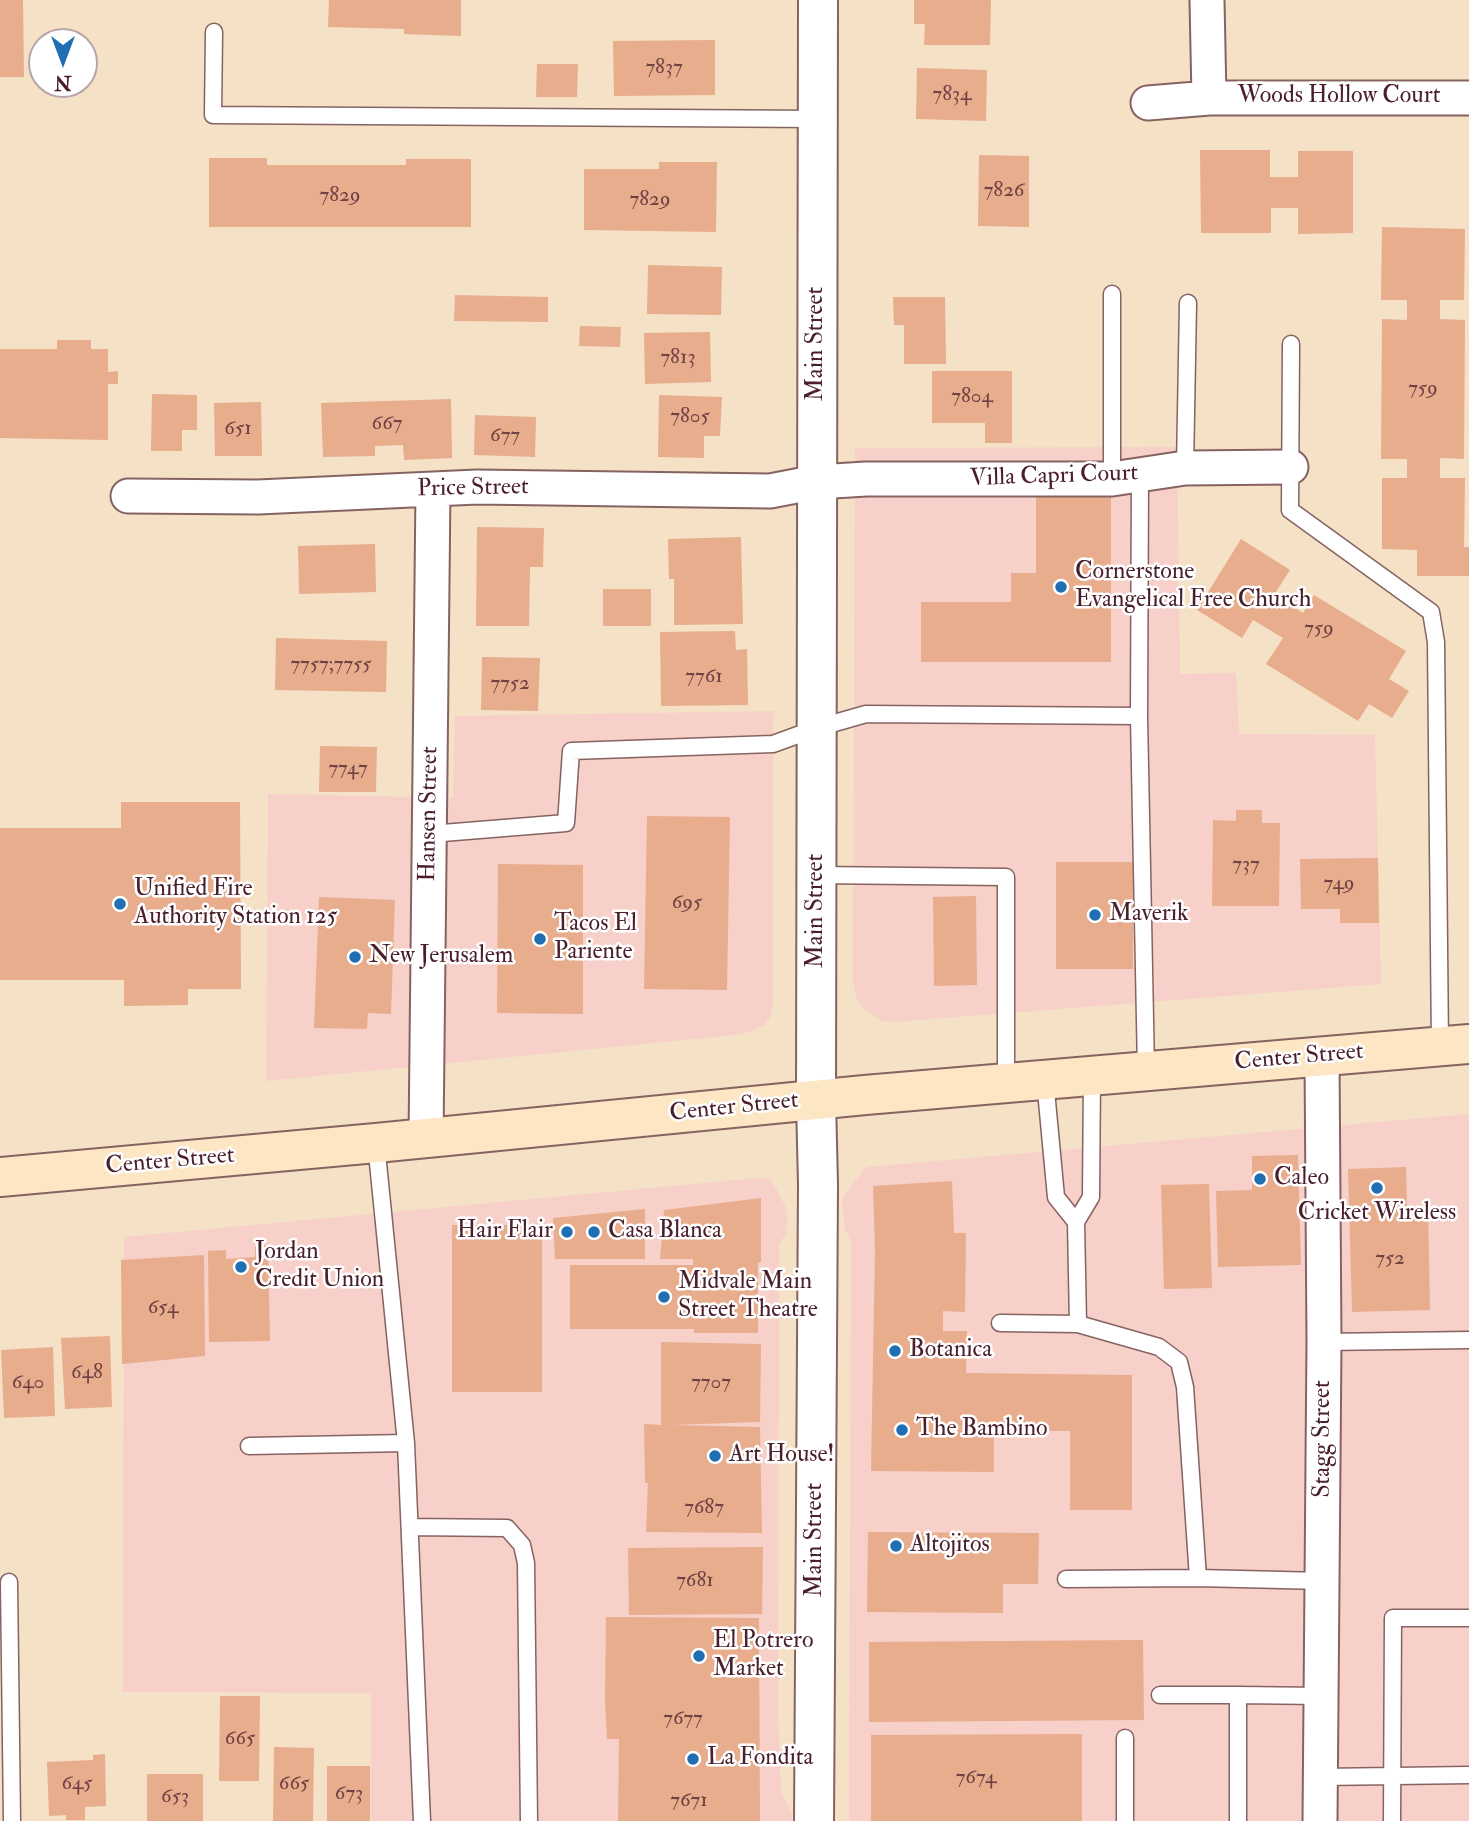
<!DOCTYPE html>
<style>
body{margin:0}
#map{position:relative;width:1469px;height:1821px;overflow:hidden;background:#f4e1c6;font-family:"IM FELL Double Pica",serif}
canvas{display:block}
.north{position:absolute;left:28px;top:28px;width:70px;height:70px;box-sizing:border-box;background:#fff;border:2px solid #b7a5aa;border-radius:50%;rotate:180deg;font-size:19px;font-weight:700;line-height:28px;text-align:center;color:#4a1f2b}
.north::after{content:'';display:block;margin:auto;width:24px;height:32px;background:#1f6fb2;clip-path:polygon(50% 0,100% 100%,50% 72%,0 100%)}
</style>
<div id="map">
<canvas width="1469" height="1821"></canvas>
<div class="north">N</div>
</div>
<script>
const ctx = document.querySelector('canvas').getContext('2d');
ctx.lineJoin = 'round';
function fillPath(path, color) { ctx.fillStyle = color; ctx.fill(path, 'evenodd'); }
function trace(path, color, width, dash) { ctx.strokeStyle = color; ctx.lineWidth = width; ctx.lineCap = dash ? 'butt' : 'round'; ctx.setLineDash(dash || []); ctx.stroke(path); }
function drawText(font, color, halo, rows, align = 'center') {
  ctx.font = font + ' "IM FELL Double Pica",serif'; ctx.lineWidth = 5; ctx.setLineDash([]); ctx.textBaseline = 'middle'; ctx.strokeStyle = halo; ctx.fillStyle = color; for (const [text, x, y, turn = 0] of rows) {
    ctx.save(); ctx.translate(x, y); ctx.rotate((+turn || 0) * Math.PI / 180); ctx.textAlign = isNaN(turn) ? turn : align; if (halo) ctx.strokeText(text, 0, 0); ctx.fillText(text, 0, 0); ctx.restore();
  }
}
const built = new Path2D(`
 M1177 447 1180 674 1236 673 1239 734 1375 735 1381 984 891 1022 881 1020 864 1009 857 999 853 981 855 448Z
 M775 711 773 717V1001L770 1018 764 1025 749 1032 735 1035 266 1081 268 794 453 798 455 716Z
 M1469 1114V1821H849L851 1243 845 1228 842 1204 843 1197 864 1169 869 1167Z
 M758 1178 770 1179 776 1188 786 1208 787 1219 786 1234 779 1244 778 1717 781 1792 792 1814V1821H371V1693L123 1692 124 1237Z`);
const building = new Path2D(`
 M0 0H23L24 77H0Z
 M329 0H461V36L404 34V29L328 27Z
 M914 0H991L990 45H924L925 24H914Z
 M715 40V95L614 96 613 41Z
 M537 64H578L577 97H536Z
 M917 68 987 70 986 121 916 119Z
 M1200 150H1270V177H1298V151H1353V233L1298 234V208H1271V233H1201Z
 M979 155 1029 156V227L978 226Z
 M209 158H267V165H406V159H471V227H209Z
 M659 162H717L716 232 584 230V169H659Z
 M1382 227 1465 229 1464 300H1440V319L1465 320 1464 459 1440 458V478H1465L1464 547H1469V576H1417V550L1382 549V478H1407V459H1381L1382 319 1407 320V300H1381Z
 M648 265 722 267 721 315 647 314Z
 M455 295 548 297V322L454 321Z
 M893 297H945L946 364H904V325H894Z
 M580 326 621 327 620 347 579 346Z
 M710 332 711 382 645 384 644 333Z
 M57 340H91V349H108V372L118 371V384H108V440L0 438V349H57Z
 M932 371H1012V443H985V423H932Z
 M152 394 197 395V430H182V451H151Z
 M659 395 722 397 720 436H704V458L658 457Z
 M451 399 452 458 404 460 403 445 375 446V456L323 457 321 403Z
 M261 402 262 456H215L214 403Z
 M475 415 536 417 535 457 474 455Z
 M1036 496H1111V662H921V602H1011V573H1036Z
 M477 527 544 528 543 567H530L529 626H476Z
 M741 537 743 624 674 625V579H669L668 539Z
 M1241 539 1290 570 1274 595 1303 613 1314 595 1406 651 1389 679 1409 691 1392 718 1369 704 1358 721 1266 664 1283 638 1253 620 1242 638 1197 610Z
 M375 544 376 592 299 594 298 546Z
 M603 589H651V626H603Z
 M735 631 736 650 747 649 748 705 661 706 660 632Z
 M276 638 387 641 386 692 275 690Z
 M482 657 540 658 538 711 481 710Z
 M320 746 377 747 376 792H319Z
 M121 802H240L241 989H188V1005L124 1006V980H0V828H121Z
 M1236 810H1262V823H1280L1279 906H1212L1213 820 1236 821Z
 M647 816 730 817 727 990 644 989Z
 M1378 858 1379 923H1340V909H1301L1300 859Z
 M1056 862H1133V969H1056Z
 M498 864 583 865V1014L497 1013Z
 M976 896 977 985 934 986 933 897Z
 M319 897 395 900 391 1014 368 1013 367 1029 314 1028Z
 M1298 1155 1301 1265 1218 1267 1216 1191 1252 1190V1156Z
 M1406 1167 1407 1207H1428L1430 1310 1352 1312 1348 1169Z
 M952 1181 954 1233H966L965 1312 943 1311V1331H967L966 1373 1132 1375V1510H1070V1431H994V1472L871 1471 875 1251 873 1186Z
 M1209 1184 1212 1288 1164 1289 1161 1185Z
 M761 1198V1262L758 1263V1333H694V1329H570V1265H693V1259H660L664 1210Z
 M645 1209V1259H555L553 1218Z
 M452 1225H542V1392H452Z
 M268 1245 270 1341 209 1342 208 1251 226 1250V1259L255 1257V1247Z
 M204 1255 205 1356 122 1364 121 1260Z
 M110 1336 112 1407 65 1409 61 1338Z
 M661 1342 761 1344 760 1422 672 1425 760 1427 762 1533 646 1532 648 1483H645L644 1424 661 1425Z
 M53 1347 55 1416 4 1418 1 1350Z
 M868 1532 1039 1533 1038 1584H1003V1613L867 1612Z
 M763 1547 762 1614 629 1615 628 1548Z
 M606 1617 759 1618 760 1821H618L619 1739H607L605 1698Z
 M1143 1640 1144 1720 869 1722V1642Z
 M220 1696H260L259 1781H219Z
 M1082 1734V1821H871V1735Z
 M274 1747 314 1748 313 1821H273Z
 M105 1754 106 1806 85 1807V1820H66V1815L49 1816 47 1762 93 1760V1755Z
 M327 1766H370V1821H327Z
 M147 1774H203V1821H147Z`);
const service = new Path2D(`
 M214 32 213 115 818 119
 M1112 294V479
 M1291 344 1290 510 1431 612 1436 642 1440 1046
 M1185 468 1188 303
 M1140 476 1139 716 1146 1071
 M430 834 566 823 571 751 773 744 817 728 866 714 1139 716
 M816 875 1006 877V1083
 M1045 1080 1056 1197 1076 1222 1091 1197 1092 1076
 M376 1143 406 1443 422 1821
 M1076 1222 1078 1324 1159 1347 1179 1362 1185 1387 1198 1578 1323 1581
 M1000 1323 1078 1324
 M1324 1342 1469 1340
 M249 1446 406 1443
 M410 1527 507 1528 522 1545 526 1563 529 1821
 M1066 1579 1198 1578
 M9 1582 12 1821
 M1160 1695H1238
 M1125 1738V1821
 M1321 1777 1469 1775
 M1238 1821V1695L1321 1696
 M1392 1821 1393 1618H1469`);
const minor = new Path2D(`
 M1207 0 1209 98
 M1148 103 1209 98H1469
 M128 496 258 497 477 487 770 491 817 482 866 479H1112L1185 468 1291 467
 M426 1139 433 489
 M1320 1821 1324 1342 1322 1057`);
const tertiary = new Path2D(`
 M814 1821 818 1185 816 1100 818 0`);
const secondary = new Path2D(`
 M0 1177 376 1143 865 1095 1469 1044`);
const markers = [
 [1061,587,7,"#1f6fb2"],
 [120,904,7,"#1f6fb2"],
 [1095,915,7,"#1f6fb2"],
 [540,939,7,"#1f6fb2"],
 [355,957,7,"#1f6fb2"],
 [1260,1179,7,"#1f6fb2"],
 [1377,1188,7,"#1f6fb2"],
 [567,1232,7,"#1f6fb2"],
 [594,1232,7,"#1f6fb2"],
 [241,1267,7,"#1f6fb2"],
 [664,1297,7,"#1f6fb2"],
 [895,1351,7,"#1f6fb2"],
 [902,1430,7,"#1f6fb2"],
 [715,1456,7,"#1f6fb2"],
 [896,1546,7,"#1f6fb2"],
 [699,1656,7,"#1f6fb2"],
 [693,1759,7,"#1f6fb2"]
];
const numberNames = [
 ["7837",664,68],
 ["7834",952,95],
 ["7826",1004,191],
 ["7829",340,196],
 ["7829",650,200],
 ["7813",678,358],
 ["759",1423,389],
 ["7804",972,397],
 ["7805",690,417],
 ["667",387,424],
 ["651",238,429],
 ["677",505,436],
 ["759",1319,629],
 ["7757;7755",331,665],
 ["7761",704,677],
 ["7752",510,684],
 ["7747",348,769],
 ["737",1246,865],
 ["749",1339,884],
 ["695",687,903],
 ["752",1390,1259],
 ["654",163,1308],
 ["648",87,1373],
 ["640",28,1383],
 ["7707",711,1383],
 ["7687",704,1508],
 ["7681",695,1581],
 ["7677",683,1719],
 ["665",240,1739],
 ["7674",976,1778],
 ["645",77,1784],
 ["665",294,1784],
 ["673",349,1794],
 ["653",175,1797],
 ["7671",689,1801]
];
const streetNames = [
 ["Woods Hollow Court",1339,97],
 ["Main Street",817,344,-90],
 ["Villa Capri Court",1054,477,-2],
 ["Price Street",473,489,-1],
 ["Hansen Street",430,814,-89],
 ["Main Street",817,911,-90],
 ["Center Street",1299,1058,-5],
 ["Center Street",734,1108,-6],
 ["Center Street",170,1162,-5],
 ["Stagg Street",1324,1439,-90],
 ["Main Street",816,1540,-90]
];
const poiNames = [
 ["Cornerstone",1075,573],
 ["Evangelical Free Church",1075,601],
 ["Unified Fire",134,890],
 ["Authority Station 125",134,918],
 ["Maverik",1109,915],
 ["Tacos El",554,925],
 ["Pariente",554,953],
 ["New Jerusalem",369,957],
 ["Caleo",1274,1179],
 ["Cricket Wireless",1377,1214,"center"],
 ["Hair Flair",553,1232,"right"],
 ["Casa Blanca",608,1232],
 ["Jordan",255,1253],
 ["Credit Union",255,1281],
 ["Midvale Main",678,1283],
 ["Street Theatre",678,1311],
 ["Botanica",909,1351],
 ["The Bambino",916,1430],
 ["Art House!",729,1456],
 ["Altojitos",910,1546],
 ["El Potrero",713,1642],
 ["Market",713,1670],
 ["La Fondita",707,1759]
];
fillPath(built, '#f7d0ca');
fillPath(building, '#e7ad8d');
trace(service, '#866361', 19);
trace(minor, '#866361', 37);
trace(tertiary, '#866361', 42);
trace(secondary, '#866361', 42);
trace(service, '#fff', 16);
trace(minor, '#fff', 33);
trace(tertiary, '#fff', 38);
trace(secondary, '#fce6c4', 38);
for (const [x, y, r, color] of markers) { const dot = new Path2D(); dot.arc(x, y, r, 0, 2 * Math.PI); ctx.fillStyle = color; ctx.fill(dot); trace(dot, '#fff', 2.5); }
drawText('21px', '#714244', null, numberNames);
drawText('24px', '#4a1f2b', '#fff', streetNames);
drawText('24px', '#4a1f2b', '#fff', poiNames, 'left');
</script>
